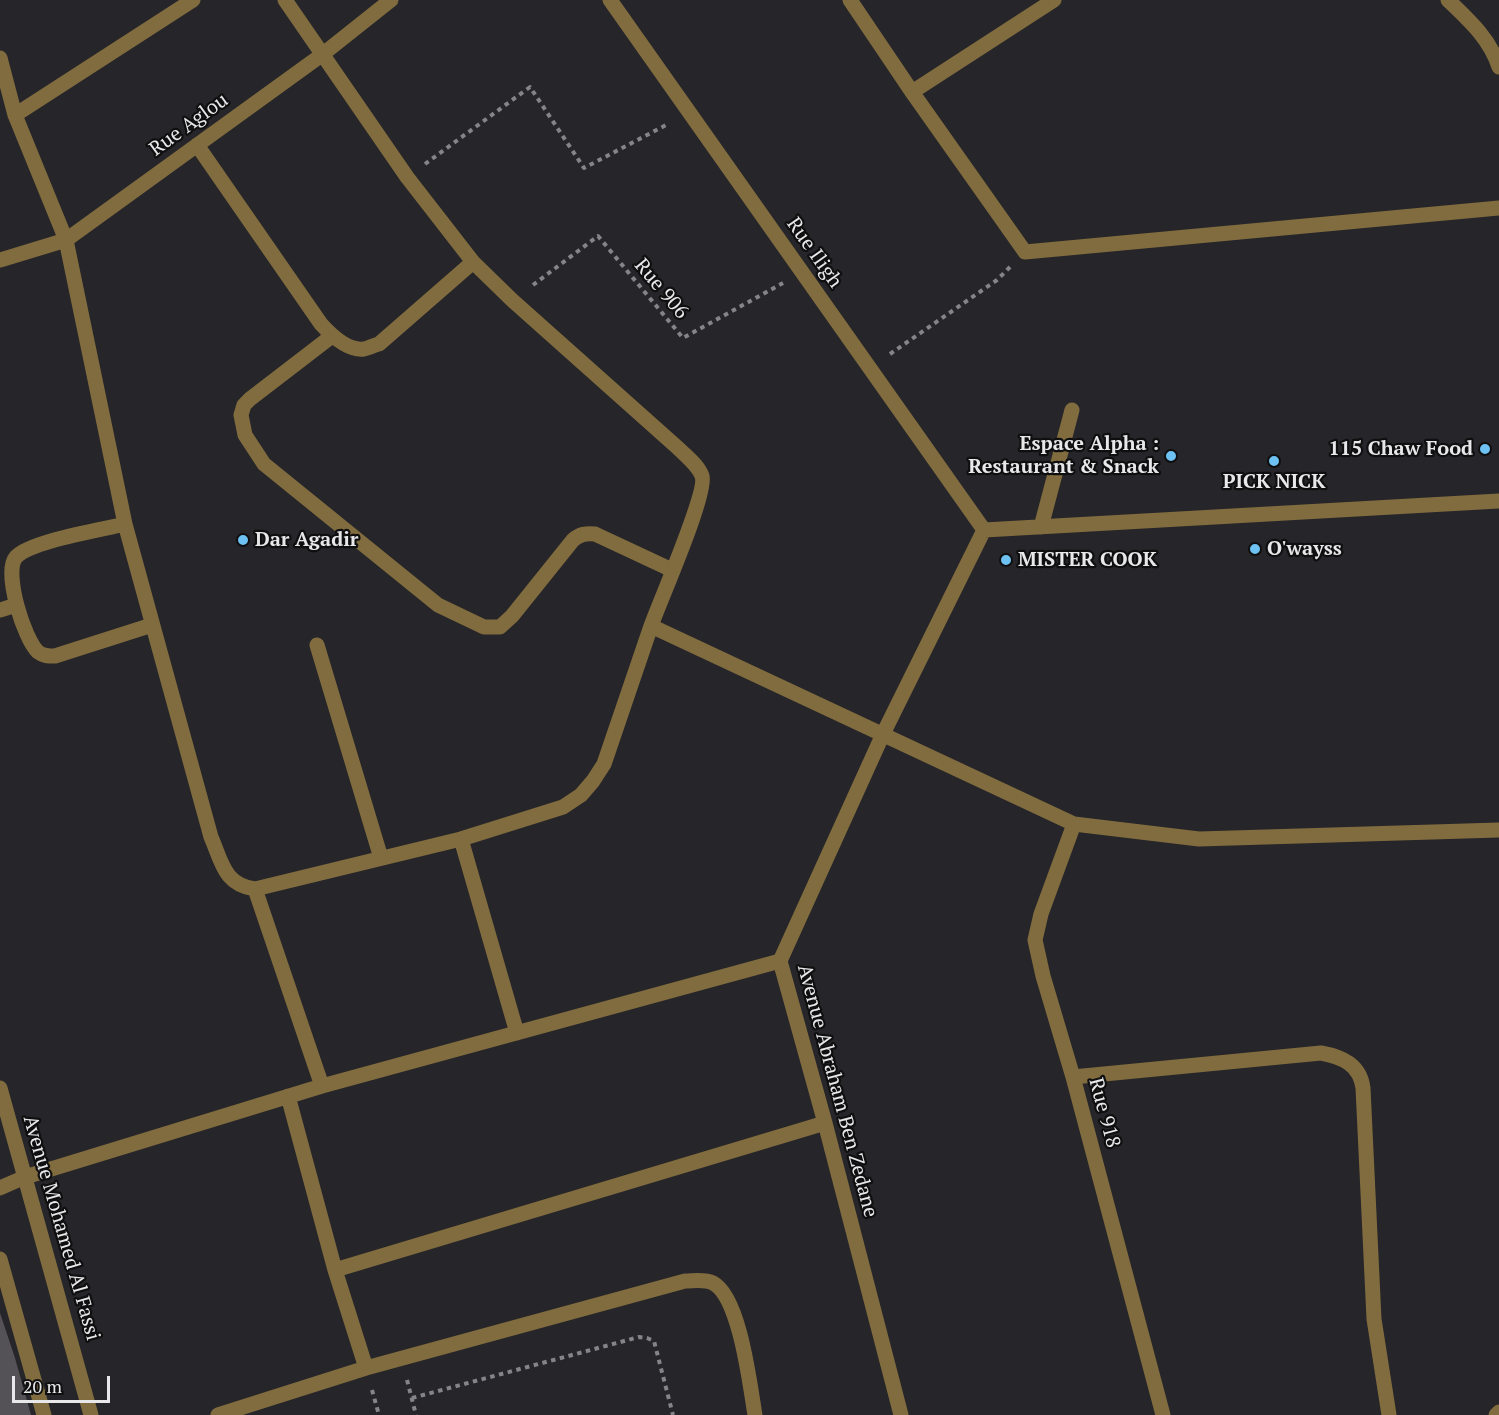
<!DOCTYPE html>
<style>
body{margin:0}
#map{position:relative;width:1499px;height:1415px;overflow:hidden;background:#262529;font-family:"PT Serif",serif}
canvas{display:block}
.scale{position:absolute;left:12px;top:1376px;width:98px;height:27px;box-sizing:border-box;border:3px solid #e8e7ea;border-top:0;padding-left:8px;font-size:18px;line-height:21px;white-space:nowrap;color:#e8e7ea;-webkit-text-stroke:4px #0f0f10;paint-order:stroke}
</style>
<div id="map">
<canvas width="1499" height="1415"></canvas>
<div class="scale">20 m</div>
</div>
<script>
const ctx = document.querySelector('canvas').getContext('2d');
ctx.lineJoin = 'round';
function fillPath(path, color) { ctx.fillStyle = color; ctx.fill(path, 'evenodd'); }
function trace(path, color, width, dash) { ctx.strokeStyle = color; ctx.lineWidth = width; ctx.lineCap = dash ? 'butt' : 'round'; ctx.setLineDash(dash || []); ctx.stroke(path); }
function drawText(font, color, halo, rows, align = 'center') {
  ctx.font = font + ' "PT Serif",serif'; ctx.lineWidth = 4.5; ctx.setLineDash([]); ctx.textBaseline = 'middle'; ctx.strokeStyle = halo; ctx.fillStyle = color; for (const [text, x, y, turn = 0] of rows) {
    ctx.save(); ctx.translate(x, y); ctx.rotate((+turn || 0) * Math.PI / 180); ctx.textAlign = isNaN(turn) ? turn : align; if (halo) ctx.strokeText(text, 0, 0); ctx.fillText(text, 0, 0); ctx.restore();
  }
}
const building = new Path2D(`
 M0 1313 15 1358 31 1415H0Z`);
const path = new Path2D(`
 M425 164 530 87 584 168 668 124
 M533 285 598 236 683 338 783 283
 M890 354 997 280 1010 267
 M407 1380 416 1415
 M372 1390 379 1415
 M412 1398 639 1337 647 1338 654 1341 673 1415`);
const minor = new Path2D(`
 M285 0 407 177 473 262 512 300 678 448C686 456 698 465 702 476 708 492 659 603 651 626L1074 824 1199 839 1499 830
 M610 0 984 530
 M850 0 912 92 1025 252 1499 208
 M1448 0C1469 20 1490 39 1499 67
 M0 58 15 115 66 240 125 524 211 837C222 862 224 885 255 889L461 839 563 807 581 795 593 781 604 764 651 626
 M912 92 1054 0
 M15 115 193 0
 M197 145 321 324C331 335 348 351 364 349 369 348 374 345 379 344L473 262
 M0 260 66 240 323 54 391 0
 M332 336 250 399 244 405 241 415 245 435 264 464 438 605 484 627H500L512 616 573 540C580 534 586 533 595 534L672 570
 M125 524C101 530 31 541 16 557 3 572 24 639 38 652 43 656 48 656 55 656L152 625
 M1041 527 1072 410
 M984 530 1499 501
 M0 610 16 605
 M317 645 381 858
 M1074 824 1041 914 1035 940 1043 976 1073 1077 1163 1415
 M461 839 517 1033
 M255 889 322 1086
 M1073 1077 1321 1053C1343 1057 1360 1065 1363 1088L1374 1319 1389 1415
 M0 1088 91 1415
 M288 1096 335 1270 366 1368
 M0 1188 25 1177 322 1086 780 961
 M0 1259 44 1415
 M335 1270 825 1123
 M218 1415 366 1368 685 1281C694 1281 705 1279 713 1283 740 1297 750 1386 755 1415
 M901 1415 825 1123 780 961 883 734 984 530
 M1496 1415 1499 1412`);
const markers = [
 [1485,449,6,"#6ec2f3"],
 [1171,456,6,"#6ec2f3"],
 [1274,461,6,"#6ec2f3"],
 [243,540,6,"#6ec2f3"],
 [1255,549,6,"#6ec2f3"],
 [1006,560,6,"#6ec2f3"]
];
const streetNames = [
 ["Rue Aglou",189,125,-36],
 ["Rue Iligh",814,253,55],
 ["Rue 906",661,289,50],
 ["Avenue Abraham Ben Zedane",837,1091,75],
 ["Rue 918",1104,1113,75],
 ["Avenue Mohamed Al Fassi",61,1228,74]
];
const poiNames = [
 ["Espace Alpha :",1159,444,"right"],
 ["Restaurant & Snack",1159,467,"right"],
 ["115 Chaw Food",1473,449,"right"],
 ["PICK NICK",1274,482,"center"],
 ["Dar Agadir",255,540],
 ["O'wayss",1267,549],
 ["MISTER COOK",1018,560]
];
fillPath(building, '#545257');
trace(path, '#858488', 4, [4.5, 4.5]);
trace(minor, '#806c3e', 15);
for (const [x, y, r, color] of markers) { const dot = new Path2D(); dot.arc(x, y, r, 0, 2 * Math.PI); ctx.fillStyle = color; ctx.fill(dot); trace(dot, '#0f0f10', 2); }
drawText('20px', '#e8e7ea', '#0f0f10', streetNames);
drawText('bold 20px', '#e8e7ea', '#0f0f10', poiNames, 'left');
</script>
